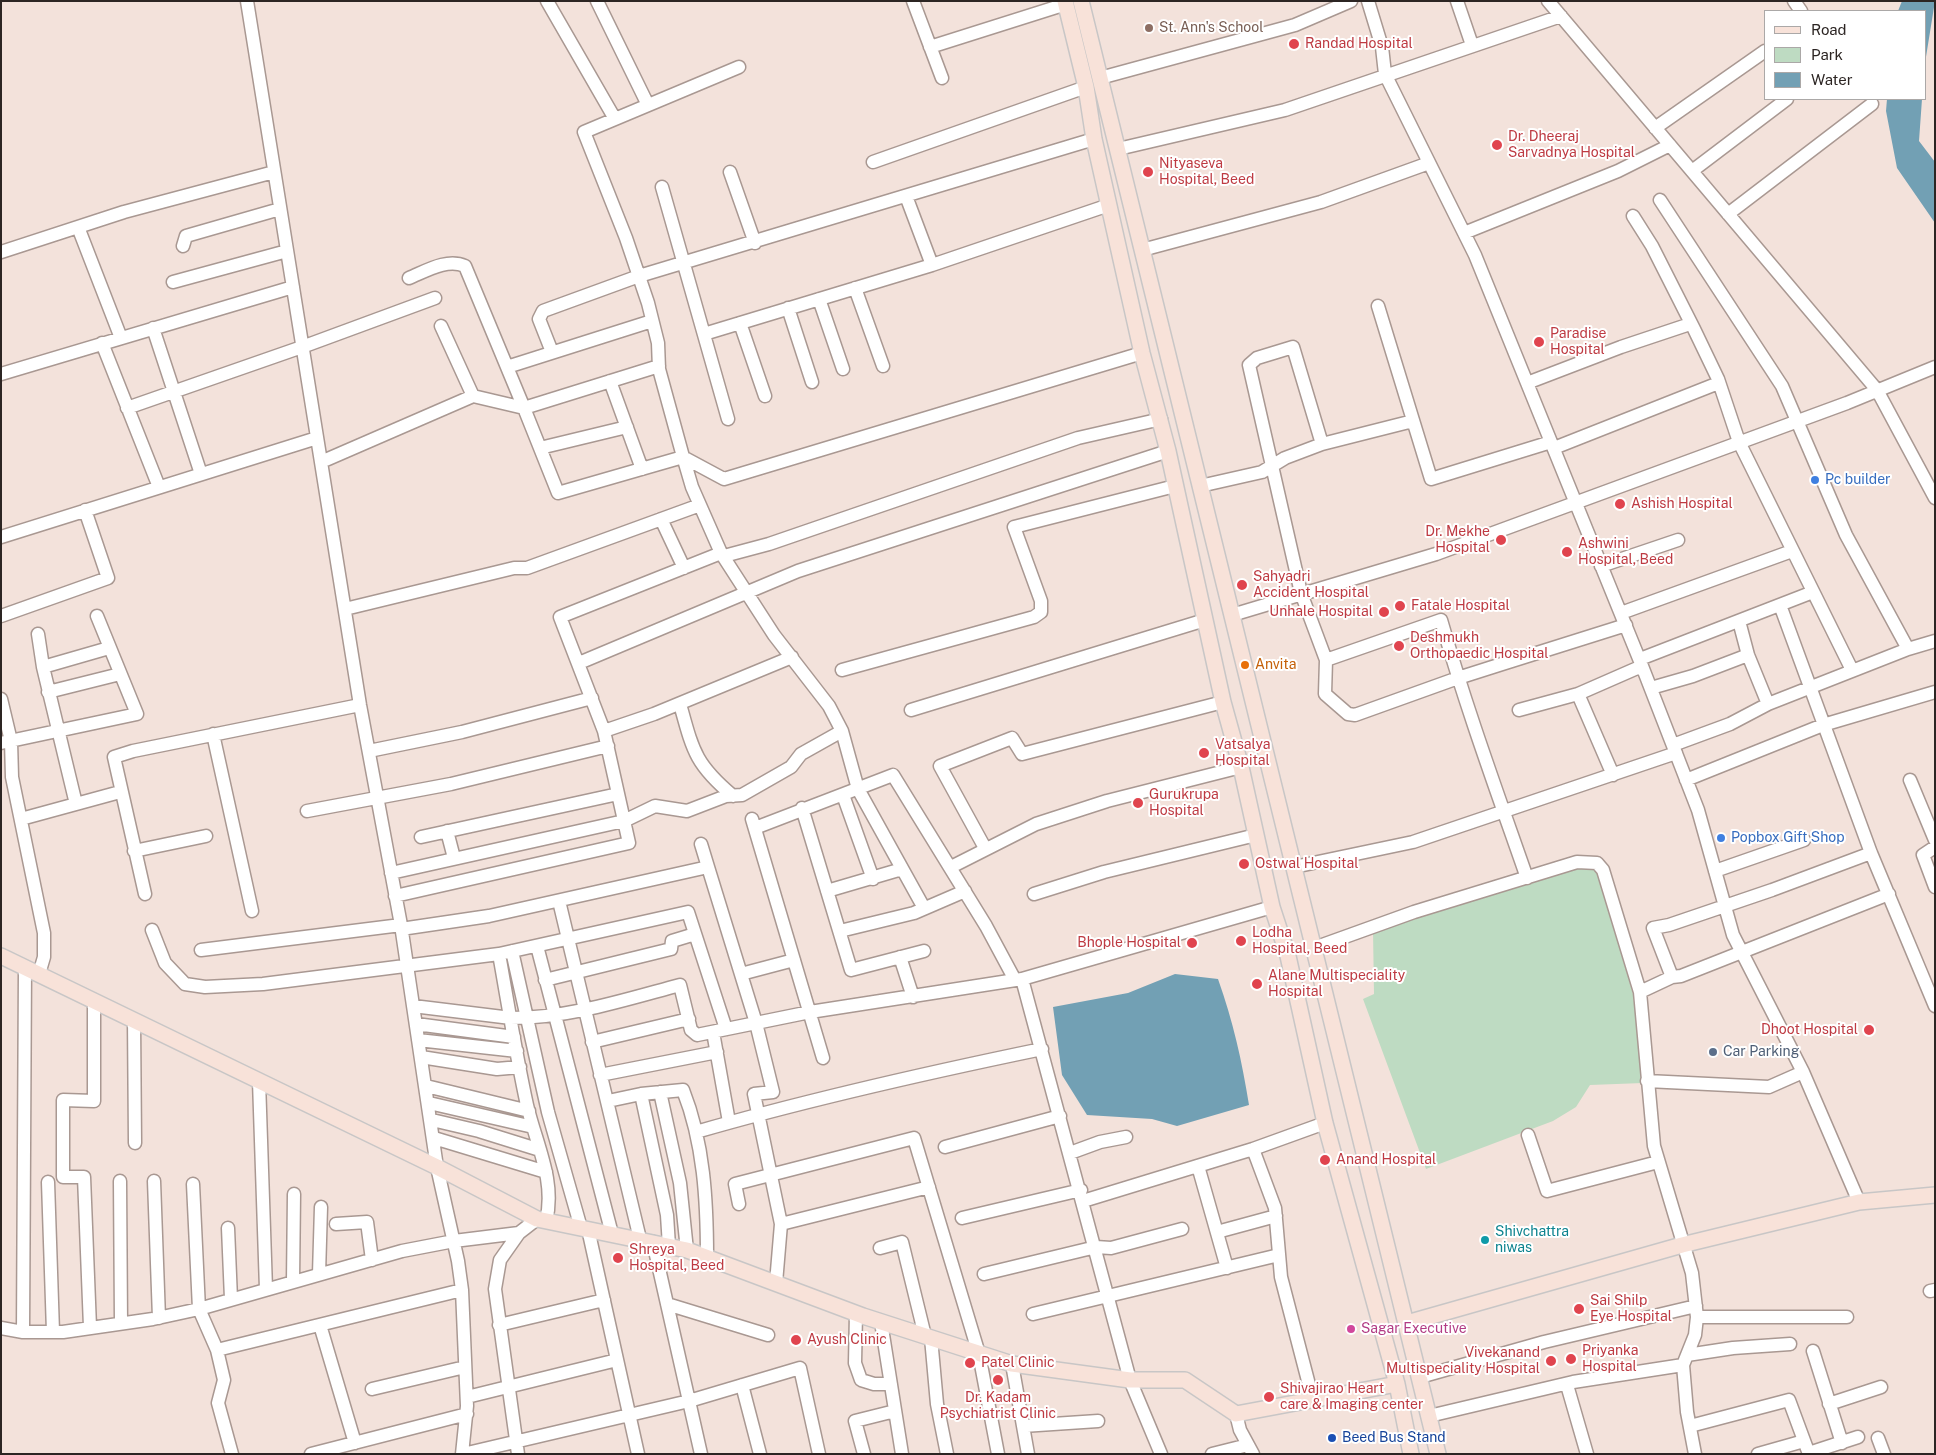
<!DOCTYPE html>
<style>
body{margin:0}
#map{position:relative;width:1936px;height:1455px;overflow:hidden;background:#f3e2db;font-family:"Public Sans",sans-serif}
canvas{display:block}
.frame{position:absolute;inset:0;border:2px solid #2c2523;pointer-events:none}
.legend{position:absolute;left:1764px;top:10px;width:162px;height:90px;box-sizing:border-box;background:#fff;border:1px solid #aba8a7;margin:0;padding:6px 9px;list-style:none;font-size:15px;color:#2c2523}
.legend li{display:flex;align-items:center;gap:10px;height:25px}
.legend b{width:25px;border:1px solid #aba8a7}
</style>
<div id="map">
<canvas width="1936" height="1455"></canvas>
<div class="frame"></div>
<ul class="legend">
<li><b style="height:6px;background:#f8e2d9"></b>Road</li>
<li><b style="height:14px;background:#bedbc2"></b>Park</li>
<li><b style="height:14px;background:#72a0b4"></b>Water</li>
</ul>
</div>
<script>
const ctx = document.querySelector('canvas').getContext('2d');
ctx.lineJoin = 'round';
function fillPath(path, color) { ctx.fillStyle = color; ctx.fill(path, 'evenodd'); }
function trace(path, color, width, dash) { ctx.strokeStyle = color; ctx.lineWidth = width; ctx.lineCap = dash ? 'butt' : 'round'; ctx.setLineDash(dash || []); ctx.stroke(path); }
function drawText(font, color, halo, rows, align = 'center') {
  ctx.font = font + ' "Public Sans",sans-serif'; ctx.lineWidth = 4; ctx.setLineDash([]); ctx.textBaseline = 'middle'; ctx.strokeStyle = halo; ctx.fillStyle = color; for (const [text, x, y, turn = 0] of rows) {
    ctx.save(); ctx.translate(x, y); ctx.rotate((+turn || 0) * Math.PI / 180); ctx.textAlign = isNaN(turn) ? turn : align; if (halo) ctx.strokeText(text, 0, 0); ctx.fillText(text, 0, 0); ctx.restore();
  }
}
const green = new Path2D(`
 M1590 864 1597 870 1633 994 1643 1083 1590 1085 1576 1107 1553 1121 1426 1169 1363 999 1374 994 1373 930Z`);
const water = new Path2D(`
 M1902 1H1935L1925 63V11H1898Z
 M1887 99H1922L1919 141 1935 162V223L1897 168 1886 111Z
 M1175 974 1218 979C1233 1021 1242 1061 1249 1105L1177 1126 1152 1119 1087 1115 1062 1075 1053 1007 1128 993Z`);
const minor = new Path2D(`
 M247 1 360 705 401 925 437 1167 458 1261 462 1290 467 1406 462 1454
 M547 1 615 119
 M597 1 648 105
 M913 1 942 78
 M1368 1 1382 47 1385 74 1475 255 1642 666 1698 810 1733 935 1803 1072 1859 1202
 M1457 1 1472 45
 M1548 1 1877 390 1935 498
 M1794 1 1801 11
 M930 47 1066 4
 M739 67 584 132 626 238 648 303 658 343 659 369 682 453 692 487 721 553 774 635 829 706 842 731 858 789 924 908
 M1100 78 1295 25 1351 1
 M1655 128 1765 51
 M1118 149 1285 110 1561 16
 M873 162 1086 87
 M1692 171 1787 99
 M730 172 755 243
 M662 187 728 419
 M906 196 932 265
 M1660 200 1782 386 1846 535 1908 649 1935 641
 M1728 214 1872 104
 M1633 216 1652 246 1694 329 1718 379 1739 442 1852 670
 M78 227 121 338
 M1464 233 1618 171 1670 145
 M183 246 186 236 280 209
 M1142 250 1321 202 1429 163
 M1 252 124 212 274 172
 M409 278C426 271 447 258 465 266L524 408 659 366
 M173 282 287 251
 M855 288 883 366
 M819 299 843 369
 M1378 306 1431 479 1551 442
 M788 308 812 382
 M740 323 765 396
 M441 326 473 396
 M153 328 201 474
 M704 334 932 265 1109 205
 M102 343 159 487
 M552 352 539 319 543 311 639 276 1094 139
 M507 367 652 321
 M1 374 293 287
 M610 381 642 469
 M1527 383 1621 347 1690 324
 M127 408 302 347 435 298
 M1322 444 1293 347 1257 358 1249 365 1301 593 1326 660
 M540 448 627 427
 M1554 448 1716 384
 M321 462 473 396 524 408 558 493 683 457 724 479 1142 353
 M1200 486 1262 472 1285 458 1322 444 1413 421
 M661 519 684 568
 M1 537 317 438
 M724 556 769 544 1078 438 1161 419
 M1601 566 1678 540
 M1780 605 1871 853 1935 1006
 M345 609 514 568H527L700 505
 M1621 613 1792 551
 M1232 615 1436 554 1847 403 1935 367
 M1 616 108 578 85 510
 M1739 621 1748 655 1768 704
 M38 634 43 667
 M1640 659 1813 592
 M579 663 798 571 1168 451
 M842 670 1034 617 1041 612V601L1014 527 1175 486
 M1651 688 1693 676 1748 655
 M48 692 120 674
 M1578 694 1613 775
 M1 699 11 741 12 777 44 933V957L39 974
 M680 704C693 751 695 764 733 796
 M911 710 1205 620
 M1519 710 1578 694 1642 666
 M604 731 654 714 792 657
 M213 734 252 911
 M1 743 137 714 97 616
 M1673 745 1730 724 1768 704 1908 649
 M369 751 462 732 592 698
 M1686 780 1823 725 1935 692
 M1910 780 1935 840
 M843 795 873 879
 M76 804 43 667 109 648
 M802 808 851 970 924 951
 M307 811 451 784 608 746
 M21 819 120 792
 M752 819 823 1058
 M755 828 893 775 986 926 1015 980
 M447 831 454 858
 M421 837 618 794
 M701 844 708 867
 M1935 847 1923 855 1935 887
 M985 848 940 766 1012 738 1022 754 1223 702
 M134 851 206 836
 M951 867 1036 824 1107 801 1241 767
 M1294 867 1413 842 1676 753
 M1715 871 1804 840
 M391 873 624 821 655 806 687 811 726 796 742 795 791 767 801 754 842 731
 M1527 878C1497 792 1466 707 1441 620L1326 660 1325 694 1348 714 1355 715 1458 678 1502 664 1626 625
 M827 891 902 869
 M145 894 114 757 133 751 360 705
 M1034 894 1104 872 1256 835
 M395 896 629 843 604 731 560 617 721 553
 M559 901 640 1239
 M401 929 489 916 708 867 756 1023 697 1035 691 1030 680 985C624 1000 569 1018 511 1018L413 1006
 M152 930 165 963 185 984 205 987 263 984 499 954C508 1004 516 1055 527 1105 536 1144 556 1181 546 1221
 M840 931 914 913 965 891
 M537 946 612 1234
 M1314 948 1414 912 1577 862 1597 863 1603 870 1640 992 1654 1146 1692 1273 1697 1317 1695 1335 1683 1365 1687 1412 1695 1454
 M201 950 401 925
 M512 951 548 1112 581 1228
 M499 954 688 912 726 1029
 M900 957 913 997
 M741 974 794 960
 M1672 977 1653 928 1669 925 1772 890 1871 853
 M545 980 671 949 672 941 695 934
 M1640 992 1672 977 1681 976 1889 894
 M134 1020 135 1143
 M416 1024 514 1037
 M713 1032 729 1122
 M418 1040 517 1051
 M592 1042 689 1019
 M421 1057 497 1069 520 1067
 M600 1075 717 1052
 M259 1081 266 1289
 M1647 1081 1769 1087 1803 1072
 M426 1086 529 1111
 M660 1092 680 1183 687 1250
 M641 1094 683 1090C704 1143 707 1201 707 1257
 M608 1101 641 1094 667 1215 669 1246
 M429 1103 533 1127
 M432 1120 479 1131 540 1150
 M696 1132C810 1099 926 1073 1042 1049
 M1528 1135 1547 1191 1658 1162
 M434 1138 546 1172
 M945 1147 1060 1116
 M1253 1149 1275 1208 1281 1277 1313 1400
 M1070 1153 1100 1142 1126 1137
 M1198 1166 1227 1268
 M120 1181 121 1323
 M154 1181 159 1318
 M48 1182 53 1332
 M193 1184 199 1309 217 1350 224 1380 218 1403 232 1454
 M1083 1201 1253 1149 1325 1123
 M739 1204 735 1184 914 1138 979 1354 998 1454
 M962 1218 1081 1190
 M336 1224 367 1222 372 1260
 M781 1224 929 1187
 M228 1228 231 1299
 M588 1229 638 1454
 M1217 1232 1276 1216
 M653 1242 701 1454
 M880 1248 902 1242 925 1336
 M319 1274 321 1207
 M984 1274 1096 1247 1111 1248 1182 1229
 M293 1281 294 1194
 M776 1283 781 1224 754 1094 773 1092 756 1023 810 1012 1022 979
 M1930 1291 1935 1290
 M667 1304 768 1335
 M856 1313 855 1363 861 1380 874 1384H891
 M1033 1314 1279 1255
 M1697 1317H1847
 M881 1322 902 1454
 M320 1325 355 1443
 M499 1325 604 1300
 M90 1327 84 1177H63V1100L94 1101V1000
 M1 1328 23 1332H63L153 1319 199 1309 402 1251 454 1241 519 1233
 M23 1332 25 967
 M931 1338 937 1404 947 1454
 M217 1350 462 1290
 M1813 1351 1842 1443
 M1687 1355 1733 1348 1790 1344
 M1012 1364 1028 1454
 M1420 1377 1544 1342 1696 1306
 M742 1385 760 1454
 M1567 1385 1587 1454
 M372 1389 465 1367
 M467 1397 617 1360
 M1829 1404 1881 1387
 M1236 1414 1240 1430 1253 1454
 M1429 1416 1573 1382 1683 1365
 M1023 1426 1098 1421
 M1690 1426 1789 1400 1809 1454
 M1878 1438 1884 1454
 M1809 1453 1858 1437
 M311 1454 467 1414
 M463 1454 689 1401 800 1368 819 1454
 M518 1454 495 1289 500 1260 519 1233 537 1219
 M864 1454 855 1421 895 1411
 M1161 1454 1130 1380 1022 979 1272 907
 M1212 1454 1248 1445
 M1758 1454 1804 1441`);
const major = new Path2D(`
 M1065 1 1086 87 1094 139 1142 353 1168 451 1223 702 1241 767 1272 907 1288 956 1325 1123 1397 1384 1411 1454
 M1081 1 1438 1454
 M1 956 437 1167 537 1219 687 1250 863 1316 1012 1364 1130 1380H1185L1236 1414 1397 1384
 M1407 1323 1682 1245 1859 1202 1935 1195`);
const markers = [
 [1149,28,5,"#8d6e63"],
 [1294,44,6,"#e0444e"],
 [1497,145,6,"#e0444e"],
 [1148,172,6,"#e0444e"],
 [1539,342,6,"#e0444e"],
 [1815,480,5,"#3f7fe0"],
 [1620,504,6,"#e0444e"],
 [1501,540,6,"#e0444e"],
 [1567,552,6,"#e0444e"],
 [1242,585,6,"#e0444e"],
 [1400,606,6,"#e0444e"],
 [1384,612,6,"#e0444e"],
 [1399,646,6,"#e0444e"],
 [1245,665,5,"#e8710a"],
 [1204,753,6,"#e0444e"],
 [1138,803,6,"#e0444e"],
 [1721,838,5,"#3f7fe0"],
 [1244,864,6,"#e0444e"],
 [1241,941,6,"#e0444e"],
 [1192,943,6,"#e0444e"],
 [1257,984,6,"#e0444e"],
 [1869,1030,6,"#e0444e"],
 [1713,1052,5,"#5c6f8a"],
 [1325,1160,6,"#e0444e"],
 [1485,1240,5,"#0f9aa8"],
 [618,1258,6,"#e0444e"],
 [1579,1309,6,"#e0444e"],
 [1351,1329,5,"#d1479c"],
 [796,1340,6,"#e0444e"],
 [1571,1359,6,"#e0444e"],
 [1551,1361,6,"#e0444e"],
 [970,1363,6,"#e0444e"],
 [998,1380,6,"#e0444e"],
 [1269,1397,6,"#e0444e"],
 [1332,1438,5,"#1a4fb4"]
];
const educationNames = [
 ["St. Ann's School",1159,28]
];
const healthNames = [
 ["Randad Hospital",1305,44],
 ["Dr. Dheeraj",1508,137],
 ["Sarvadnya Hospital",1508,153],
 ["Nityaseva",1159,164],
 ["Hospital, Beed",1159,180],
 ["Paradise",1550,334],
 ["Hospital",1550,350],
 ["Ashish Hospital",1631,504],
 ["Dr. Mekhe",1490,532,"right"],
 ["Hospital",1490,548,"right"],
 ["Ashwini",1578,544],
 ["Hospital, Beed",1578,560],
 ["Sahyadri",1253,577],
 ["Accident Hospital",1253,593],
 ["Fatale Hospital",1411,606],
 ["Unhale Hospital",1373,612,"right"],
 ["Deshmukh",1410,638],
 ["Orthopaedic Hospital",1410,654],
 ["Vatsalya",1215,745],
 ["Hospital",1215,761],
 ["Gurukrupa",1149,795],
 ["Hospital",1149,811],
 ["Ostwal Hospital",1255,864],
 ["Lodha",1252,933],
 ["Hospital, Beed",1252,949],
 ["Bhople Hospital",1181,943,"right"],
 ["Alane Multispeciality",1268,976],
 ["Hospital",1268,992],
 ["Dhoot Hospital",1858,1030,"right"],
 ["Anand Hospital",1336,1160],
 ["Shreya",629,1250],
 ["Hospital, Beed",629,1266],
 ["Sai Shilp",1590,1301],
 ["Eye Hospital",1590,1317],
 ["Ayush Clinic",807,1340],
 ["Priyanka",1582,1351],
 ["Hospital",1582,1367],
 ["Vivekanand",1540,1353,"right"],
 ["Multispeciality Hospital",1540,1369,"right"],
 ["Patel Clinic",981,1363],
 ["Shivajirao Heart",1280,1389],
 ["care & Imaging center",1280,1405],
 ["Dr. Kadam",998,1398,"center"],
 ["Psychiatrist Clinic",998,1414,"center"]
];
const shopNames = [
 ["Pc builder",1825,480],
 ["Popbox Gift Shop",1731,838]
];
const foodNames = [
 ["Anvita",1255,665]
];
const serviceNames = [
 ["Car Parking",1723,1052]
];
const cultureNames = [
 ["Shivchattra",1495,1232],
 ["niwas",1495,1248]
];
const hotelNames = [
 ["Sagar Executive",1361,1329]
];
const transitNames = [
 ["Beed Bus Stand",1342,1438]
];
fillPath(green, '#bedbc2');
fillPath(water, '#72a0b4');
trace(minor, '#a99892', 15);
trace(major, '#c8c6c6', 18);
trace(minor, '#fff', 12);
trace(major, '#f8e2d9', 15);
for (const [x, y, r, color] of markers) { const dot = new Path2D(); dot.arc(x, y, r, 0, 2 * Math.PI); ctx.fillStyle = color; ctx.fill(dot); trace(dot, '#fff', 2); }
drawText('14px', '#785e54', '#fff', educationNames, 'left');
drawText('14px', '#be3a42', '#fff', healthNames, 'left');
drawText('14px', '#366cbe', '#fff', shopNames, 'left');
drawText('14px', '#c56008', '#fff', foodNames, 'left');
drawText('14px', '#4e5e75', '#fff', serviceNames, 'left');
drawText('14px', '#0d838f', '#fff', cultureNames, 'left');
drawText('14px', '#b23c85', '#fff', hotelNames, 'left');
drawText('14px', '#164399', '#fff', transitNames, 'left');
</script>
